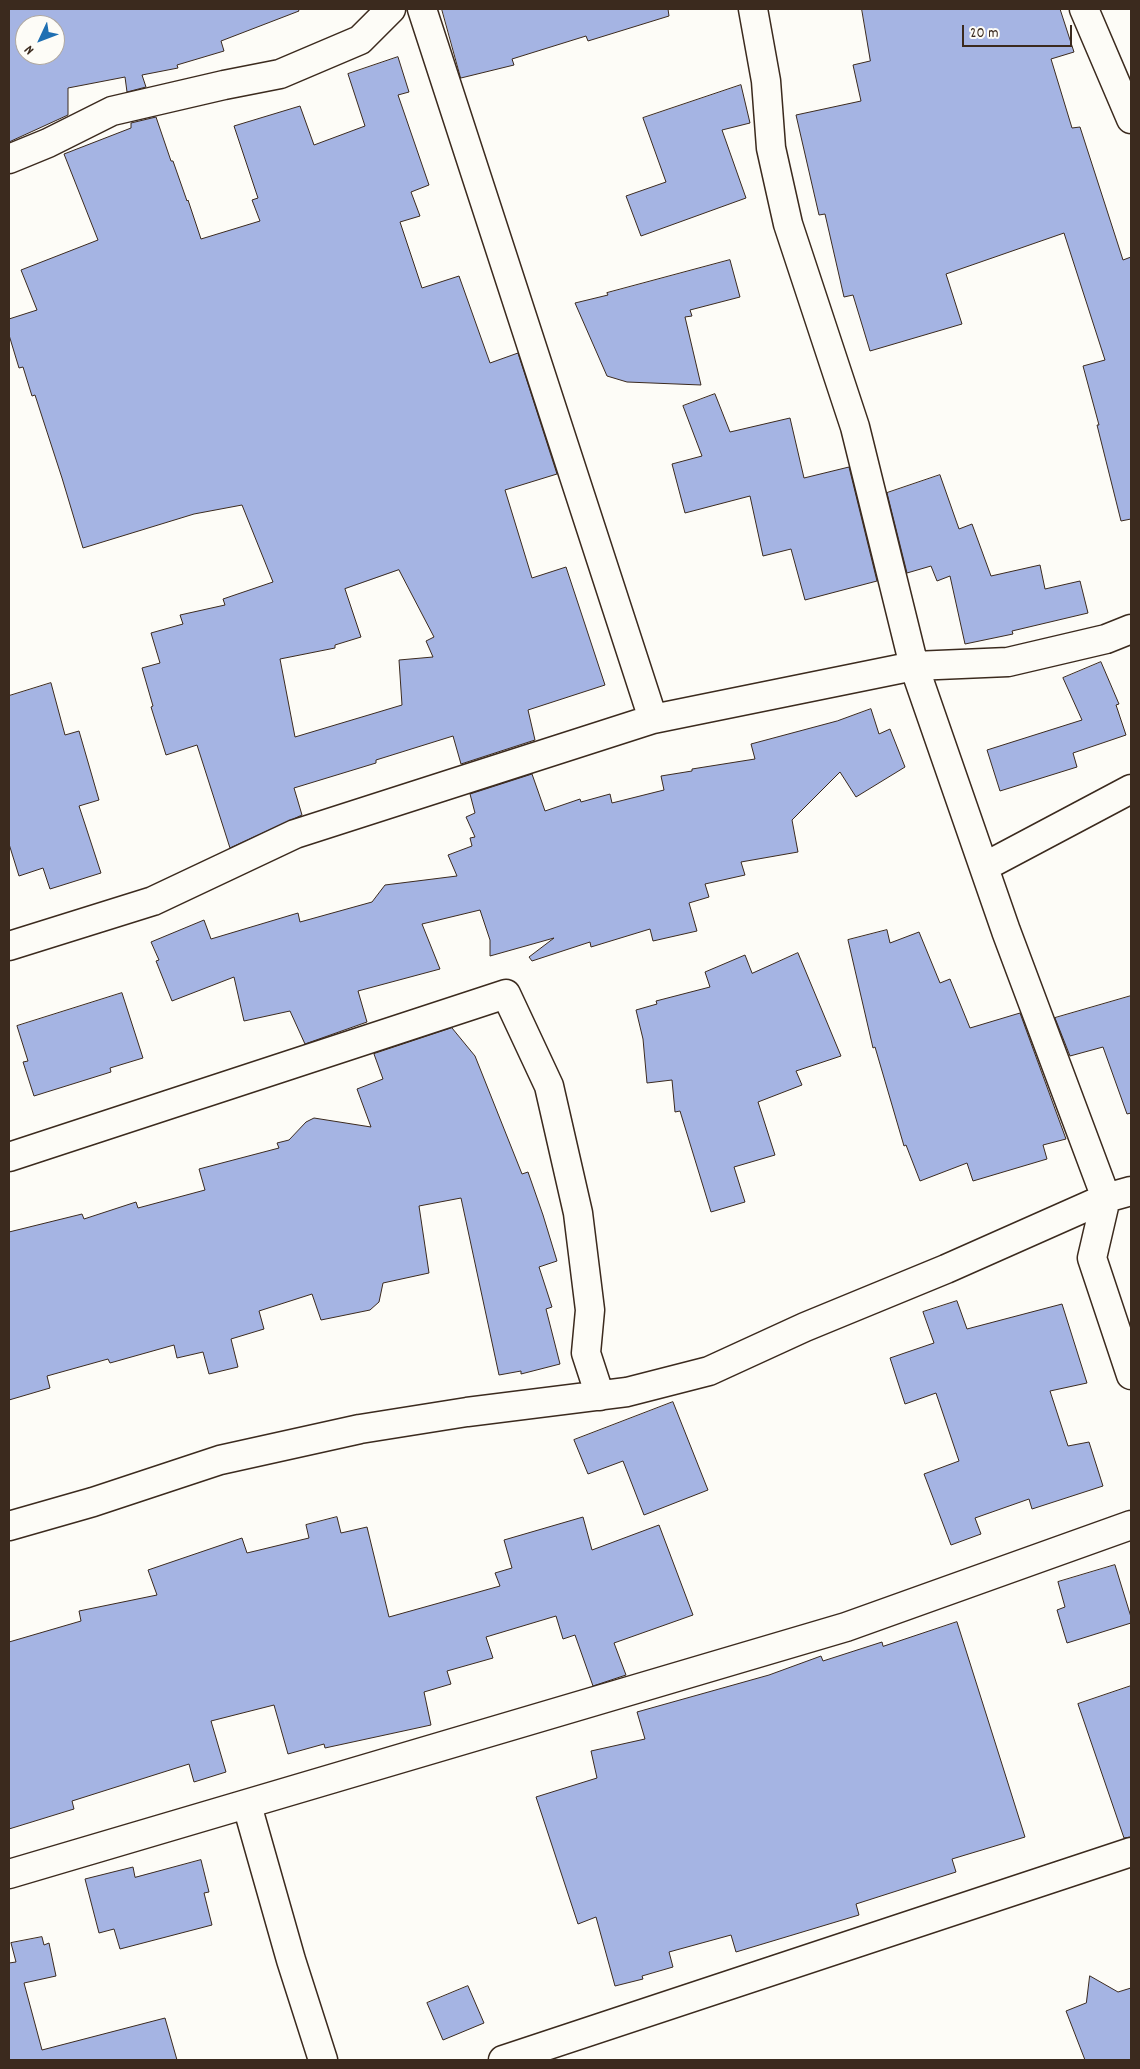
<!DOCTYPE html>
<style>
body{margin:0}
#map{position:relative;width:1140px;height:2069px;overflow:hidden;background:#fdfcf7;font-family:Dekko,sans-serif}
canvas{display:block}
.frame{position:absolute;inset:0;border:10px solid #3b2a1e;pointer-events:none}
.north{position:absolute;left:15px;top:15px;width:50px;height:50px;box-sizing:border-box;background:#fdfcf7;border:1px solid #afa8a0;border-radius:50%;rotate:227deg;font-size:14px;font-weight:700;line-height:20px;text-align:center;color:#3b2a1e}
.north::after{content:'';display:block;margin:auto;width:18px;height:22px;background:#1f6fb2;clip-path:polygon(50% 0,100% 100%,50% 72%,0 100%)}
.scale{position:absolute;left:962px;top:25px;width:110px;height:22px;box-sizing:border-box;border:2px solid #3b2a1e;border-top:0;padding-left:6px;font-size:15px;line-height:18px;white-space:nowrap;color:#3b2a1e;-webkit-text-stroke:4px #fdfcf7;paint-order:stroke}
</style>
<div id="map">
<canvas width="1140" height="2069"></canvas>
<div class="frame"></div>
<div class="north">N</div>
<div class="scale">20 m</div>
</div>
<script>
const ctx = document.querySelector('canvas').getContext('2d');
ctx.lineJoin = 'round';
function fillPath(path, color) { ctx.fillStyle = color; ctx.fill(path, 'evenodd'); }
function trace(path, color, width, dash) { ctx.strokeStyle = color; ctx.lineWidth = width; ctx.lineCap = dash ? 'butt' : 'round'; ctx.setLineDash(dash || []); ctx.stroke(path); }
const building = new Path2D(`
 M9 9H298L299 11 221 41 224 51 177 65 178 68 142 75 146 87 127 92 125 77 68 88V115L9 142ZM25 25H55V55H25Z
 M442 9H668L669 16 588 41 586 36 512 59 514 65 461 78Z
 M862 9H1060L1074 52 1051 59 1072 128 1080 127 1123 260 1131 257V519L1121 521 1097 425H1099L1083 366 1105 360 1064 233 946 274 962 324 870 351 853 295 844 297 825 214 819 215 796 115 861 101 853 65 870 61Z
 M398 57 409 92 398 95 429 185 411 192 420 216 400 222 422 288 459 276 490 363 518 353 557 474 505 490 532 578 566 567 605 685 528 710 535 740 461 764 453 736 376 760V763L294 788 302 815 230 848 197 745 166 755 151 707 153 706 142 668 160 663 151 633 183 624 180 615 225 605 223 599 273 582 242 505 194 514 83 548 62 478 35 395 32 396 23 367 19 368 9 335V319L37 310 21 270 98 240 64 154 131 128V123L156 117 171 161H173L187 201 188 200 201 239 260 221 252 200 258 198 234 126 300 106 314 145 365 126 348 74ZM399 570 434 637 426 641 433 657 399 660 402 705 295 737 280 659 335 648V645L361 637 345 589Z
 M741 85 750 123 722 130 746 198 641 236 626 196 666 182 643 118Z
 M730 260 740 297 690 310 692 316 685 317 701 385 627 382 607 376 575 303 608 295 607 293Z
 M715 394 730 432 790 418 804 478 849 467 877 581 805 600 791 549 763 556 750 496 685 513 672 464 702 456 683 406Z
 M940 475 959 529 972 524 991 576 1040 565 1045 589 1080 581 1088 613 1012 631 1013 634 965 644 950 576 937 581 931 566 907 573 887 493Z
 M1101 662 1119 704 1116 705 1126 735 1073 753 1077 767 1000 791 987 750 1082 720 1063 678Z
 M51 683 65 735 79 731 99 800 79 806 101 873 50 889 43 868 19 876 9 844V696Z
 M871 709 879 734 890 729 905 767 856 797 840 772 792 820 798 852 741 862 745 875 705 884 709 897 689 903 697 931 653 941 650 929 591 947 590 942 532 961 529 957 554 938 490 956V940L480 910 422 924 440 969 358 991 367 1022 305 1044 290 1011 244 1021 234 977 172 1001 156 961 159 960 151 942 204 920 211 939 298 913 300 922 372 902 385 885 457 876 448 855 472 846 470 838 475 837 466 817 475 813 470 794 532 774 545 811 580 799 581 802 610 794 612 803 664 790 661 776 692 771V769L755 759 751 744 837 721Z
 M887 930 890 943 919 932 940 983 950 979 970 1028 1020 1013 1066 1139 1043 1145 1047 1159 973 1181 967 1163 920 1181 906 1145 904 1146 875 1047 873 1048 848 940Z
 M798 953 841 1056 796 1071 802 1085 758 1102 775 1155 734 1167 745 1202 711 1212 680 1111 675 1112 672 1080 647 1083 643 1039 636 1010 657 1004 656 1001 710 987 705 972 745 955 752 973Z
 M122 993 143 1058 110 1068 111 1072 34 1096 23 1062 28 1061 17 1026Z
 M1131 996V1113L1127 1114 1103 1047 1070 1056 1055 1018Z
 M452 1028 475 1056 522 1174 528 1172 543 1215 557 1261 539 1267 552 1307 546 1309 560 1364 521 1374V1371L499 1375 461 1198 419 1206 429 1273 383 1283 379 1302 370 1310 321 1320 312 1294 259 1311 264 1329 231 1339 238 1367 209 1374 203 1352 177 1358 174 1345 110 1363 108 1359 47 1376 50 1388 9 1400V1232L82 1214 84 1219 136 1202 138 1208 205 1190 199 1169 279 1148 277 1143 289 1140 306 1122 314 1118 371 1127 357 1089 383 1079 374 1054Z
 M957 1301 967 1329 1062 1304 1087 1383 1050 1391 1068 1446 1089 1442 1103 1486 1032 1509 1029 1499 975 1518 981 1534 951 1545 924 1474 959 1461 936 1393 905 1404 890 1358 934 1343 923 1312Z
 M673 1402 708 1490 644 1515 623 1461 588 1474 574 1440Z
 M337 1517 341 1533 367 1527 389 1617 500 1586 495 1573 512 1568 504 1540 583 1517 592 1550 659 1525 693 1615 614 1643 626 1675 593 1686 575 1635 563 1639 556 1616 486 1637 493 1658 447 1671 451 1684 424 1692 431 1725 325 1748 324 1744 288 1754 274 1705 211 1721 226 1772 194 1782 189 1764 72 1801 74 1809 9 1829V1642L81 1621 79 1611 157 1595 148 1570 242 1538 247 1553 309 1538 306 1525Z
 M1115 1565 1131 1617V1623L1067 1643 1057 1610 1065 1607 1058 1582Z
 M957 1622 1025 1837 952 1859 956 1872 856 1904 859 1915 736 1952 731 1935 669 1952 673 1967 642 1976 643 1979 615 1986 596 1917 578 1924 536 1797 597 1778 591 1751 645 1739 637 1712 769 1675 821 1656 823 1661 882 1642 883 1646Z
 M1131 1686V1837L1124 1838 1078 1704Z
 M201 1860 209 1892 204 1893 212 1925 120 1949 114 1929 99 1933 85 1879 133 1867 135 1877Z
 M42 1937 44 1945 49 1943 56 1976 24 1983 42 2050 165 2018 177 2060H9V1963L16 1962 11 1943Z
 M1090 1976 1118 1992 1131 1988V2060H1085L1066 2011 1086 2003Z
 M468 1986 484 2023 443 2040 427 2003Z`);
const street = new Path2D(`
 M422 9 653 719
 M753 9 766 81 771 148 788 224 855 427 914 666 1006 931 1106 1198 1092 1258 1131 1375
 M1084 9 1131 119
 M9 159 48 143 112 111 224 85 280 74 360 40 391 9
 M984 867 1131 789
 M9 946 153 901 295 834 653 719 914 666 1008 662 1106 639 1131 629
 M9 1157 506 994 549 1086 578 1213 590 1310 586 1353 600 1396
 M9 1526 93 1502 220 1460 360 1429 467 1412 627 1392 709 1371 805 1327 946 1269 1106 1198 1131 1191
 M247 1805 291 1960 323 2060
 M9 1874 846 1627 1131 1525
 M503 2060 1131 1852`);
fillPath(building, '#a5b4e3');
trace(building, '#3b2a1e', 1);
trace(street, '#3b2a1e', 31);
trace(street, '#fdfcf7', 28);
</script>
